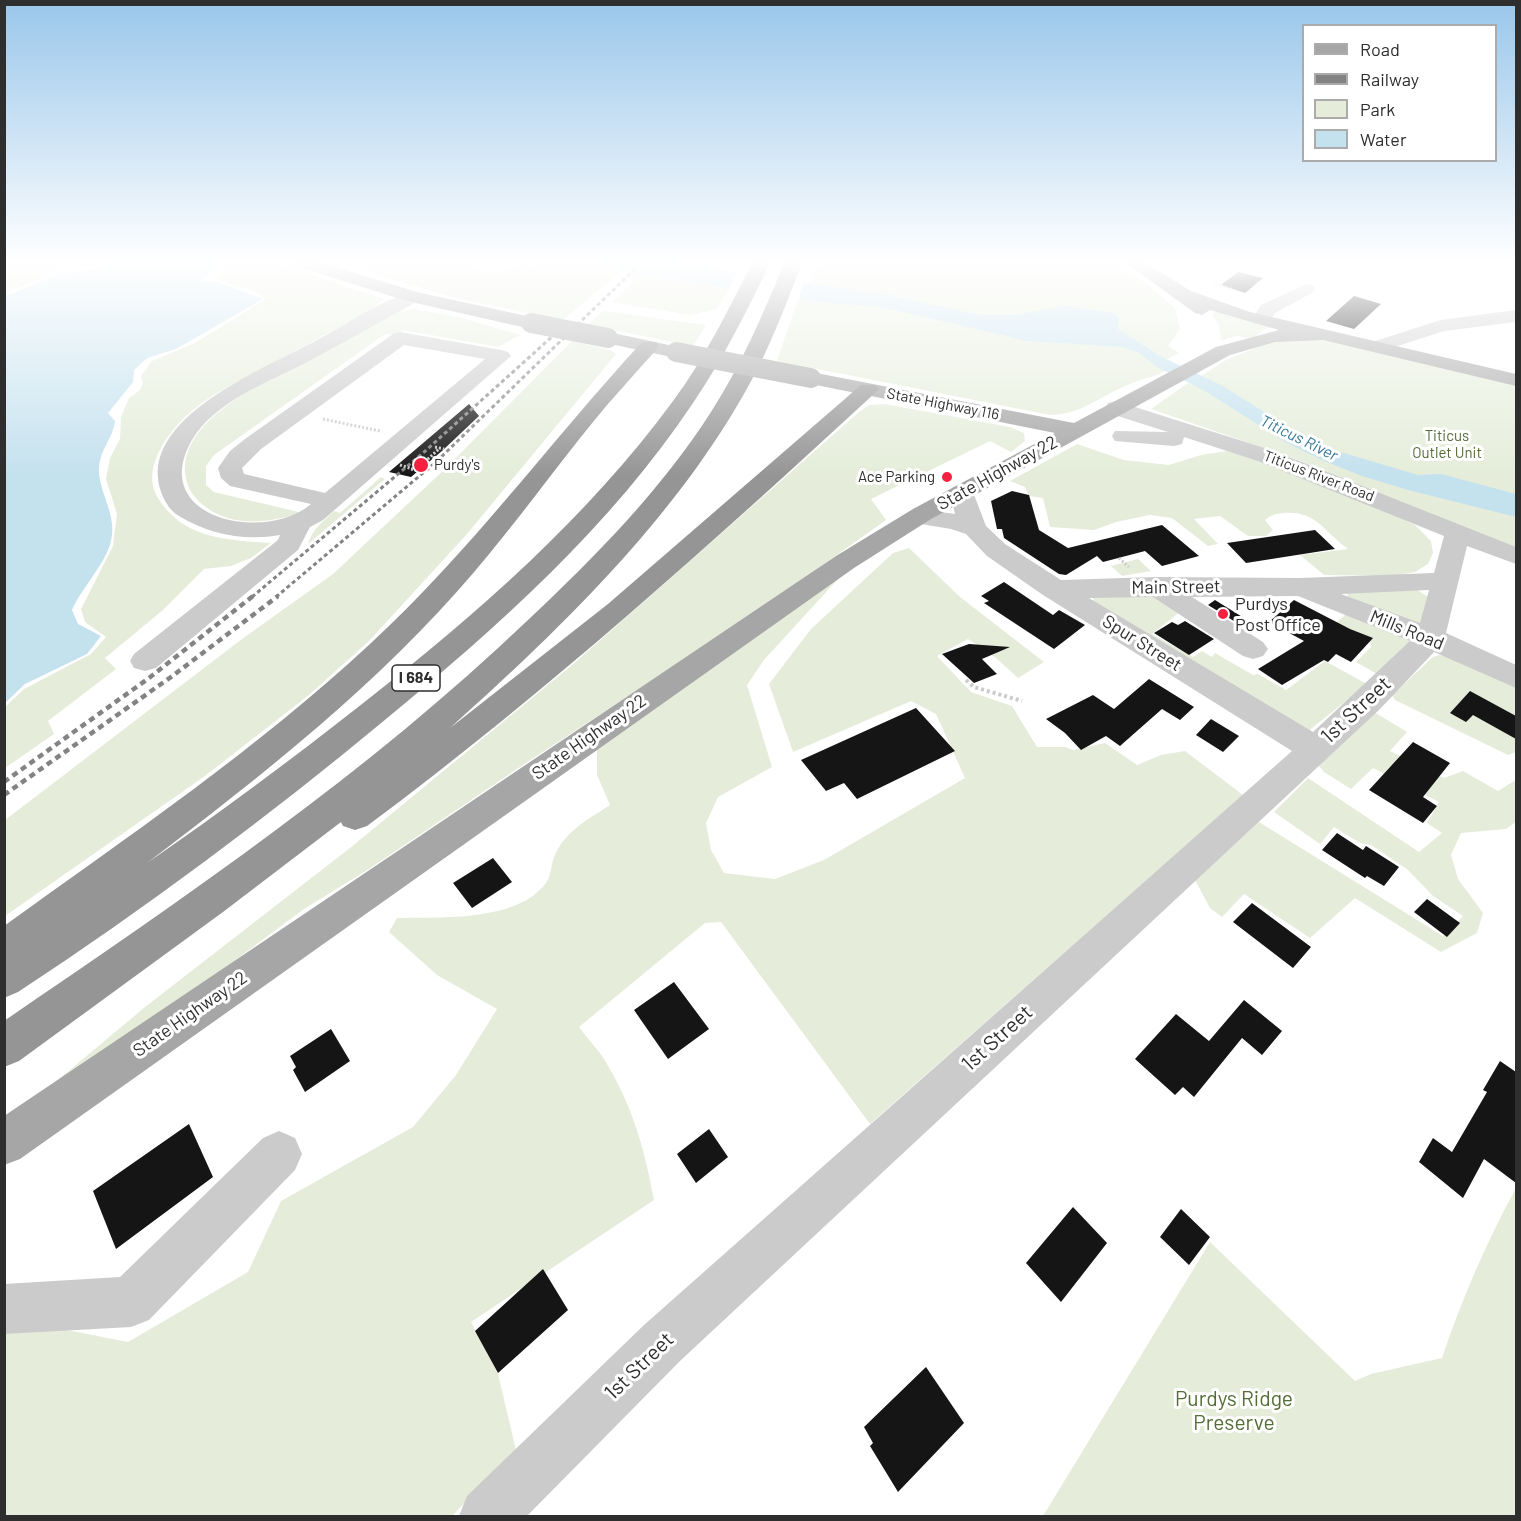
<!DOCTYPE html>
<style>
body{margin:0}
#map{position:relative;width:1521px;height:1521px;overflow:hidden;background:#fff;font-family:Barlow,sans-serif}
canvas{display:block}
.frame{position:absolute;inset:0;border:6px solid #2e2e2e;pointer-events:none}
.legend{position:absolute;left:1302px;top:24px;width:195px;height:138px;box-sizing:border-box;background:#fff;border:2px solid #ababab;margin:0;padding:8px 10px;list-style:none;font-size:18px;color:#2e2e2e}
.legend li{display:flex;align-items:center;gap:12px;height:30px}
.legend b{width:30px;border:2px solid #ababab}
</style>
<div id="map">
<canvas width="1521" height="1521"></canvas>
<div class="frame"></div>
<ul class="legend">
<li><b style="height:8px;background:#a6a6a6"></b>Road</li>
<li><b style="height:8px;background:#838383"></b>Railway</li>
<li><b style="height:16px;background:#e5edda"></b>Park</li>
<li><b style="height:16px;background:#c4e1ee"></b>Water</li>
</ul>
</div>
<script>
const ctx = document.querySelector('canvas').getContext('2d');
ctx.lineJoin = 'round';
function fillPath(path, color) { ctx.fillStyle = color; ctx.fill(path, 'evenodd'); }
function trace(path, color, width, dash) { ctx.strokeStyle = color; ctx.lineWidth = width; ctx.lineCap = dash ? 'butt' : 'round'; ctx.setLineDash(dash || []); ctx.stroke(path); }
function drawText(font, color, halo, rows, align = 'center') {
  ctx.font = font + ' Barlow,sans-serif'; ctx.lineWidth = 6; ctx.setLineDash([]); ctx.textBaseline = 'middle'; ctx.strokeStyle = halo; ctx.fillStyle = color; for (const [text, x, y, turn = 0] of rows) {
    ctx.save(); ctx.translate(x, y); ctx.rotate((+turn || 0) * Math.PI / 180); ctx.textAlign = isNaN(turn) ? turn : align; if (halo) ctx.strokeText(text, 0, 0); ctx.fillText(text, 0, 0); ctx.restore();
  }
}
const green = new Path2D(`
 M5 263H99L56 270 43 279 5 293Z
 M220 263H279L384 299 371 310C334 330 298 349 262 369 236 382 205 397 184 418 165 437 141 471 158 498 183 539 227 540 271 543L251 558 231 566 204 569 163 610 105 658 116 669 48 721 54 734 5 768V707L24 689 91 654 106 637 85 622 81 609 113 546 117 514 106 479 110 458 120 439 121 417 129 398 140 390 143 383 141 376 152 361 195 343 266 299 253 291 217 280 224 266Z
 M339 263H445L496 272 535 263H598L621 271 563 320 451 297Z
 M817 263H1113L1147 284 1175 308 1180 329 1168 346 1179 353 1155 365 1165 371 1159 374C1146 379 1131 382 1119 389 1095 400 1077 415 1050 415L777 361 797 302 801 298H805Z
 M633 274 730 288 717 309 690 315 612 302 636 279 629 277Z
 M413 309 458 317 520 335 498 347 403 330 394 335 385 334 214 455 206 466V485L214 492 303 513C269 522 233 529 203 505 190 495 184 481 185 465 191 412 268 382 309 359 337 344 365 329 393 313Z
 M603 311 706 325 693 346 588 325Z
 M1216 311 1271 327 1262 330 1254 339 1238 336 1221 340 1219 326 1212 314Z
 M1316 338 1516 384V553L1293 458 1151 409 1188 383 1195 386 1207 378 1201 376 1226 360 1275 340Z
 M572 341 610 350 616 354 467 534 369 641 309 695 205 776 5 916V820L242 639 333 574 446 468Z
 M885 404 1010 427 1024 433 1025 441 1011 452 990 441 871 499 886 520 759 610 523 765 369 869 304 909 171 1008 58 1080 145 1007 350 848 572 665 859 412 869 405Z
 M1077 444 1124 460 1169 465 1201 455 1233 450 1346 493 1415 525 1431 541 1433 553 1428 564 1415 572 1393 576 1324 575 1300 555 1348 549C1323 531 1316 510 1283 513 1275 514 1271 515 1265 520L1273 530 1266 536H1248L1220 516 1194 519 1218 544 1208 546 1172 518 1150 515 1116 522 1094 530 1050 527 1043 498 1029 496 1025 487 1010 481Z
 M381 477 385 479 308 544C311 531 324 520 334 511L340 513Z
 M909 548 960 597 1044 662 1018 678 996 658 968 639 937 656 971 692 1012 706 1037 747H1065L1073 750 1105 743 1137 765 1161 755 1185 751 1243 795 870 1124 721 922 705 923 579 1027C586 1037 595 1046 602 1056 632 1103 644 1147 654 1200L471 1322 498 1374 516 1450 452 1516H5L4 1331 62 1329 128 1342 248 1272 281 1201 413 1127 456 1075 497 1009 437 975 389 932 397 918C441 917 517 922 546 883 551 876 551 865 554 857 565 831 587 820 610 805L597 775V749L849 567 764 660 747 685 772 767 718 797 706 823 711 850 724 873 775 879 824 860 965 778 936 714 911 701 793 752 769 684 811 629 893 553Z
 M1138 559 1151 571 1122 576 1111 566Z
 M1416 589 1428 597 1420 625 1348 598 1347 592Z
 M1098 594H1151L1181 611 1152 634 1193 657 1202 651 1212 657 1215 653 1253 675 1258 674 1286 690 1325 661 1367 684 1306 733 1096 606 1093 598Z
 M1346 614 1408 639 1412 643 1377 674 1356 662 1372 646 1365 635 1321 637Z
 M1439 655 1453 658 1516 684V752L1508 755 1395 700 1392 695 1433 657Z
 M1374 712 1407 732 1390 751 1444 778 1463 771 1498 791 1514 781 1516 783V822L1506 829 1461 833 1451 855 1458 879 1483 913 1477 933 1441 952 1355 898 1310 938 1244 894 1222 917 1210 908 1195 880 1259 822 1443 936 1463 916 1433 896 1408 870 1371 845 1360 843 1334 827 1320 844 1274 812 1308 778 1419 852 1442 833 1427 823 1439 802 1373 768 1351 789 1324 772 1318 765Z
 M1515 1190 1516 1516H1043L1210 1242 1355 1381 1371 1374 1442 1358C1462 1299 1485 1245 1515 1190Z`);
const water = new Path2D(`
 M113 263H213L217 267 200 281 218 282 263 299 176 349 147 358 134 370 133 382 108 413 115 421C112 442 98 450 99 473 101 496 117 516 111 541 105 565 82 587 72 610L78 624 101 636 87 654 25 684 5 703V296L62 273 99 269Z
 M598 263H679L882 294 980 315H1016L1064 306 1114 313 1118 318V329L1160 356 1223 386 1294 431 1337 451 1418 475 1441 474 1516 494V517L1408 490 1362 476 1322 460 1287 443 1205 391 1157 367 1139 353 1123 347 1027 341 878 306 835 304 635 274Z`);
const pier = new Path2D(`
 M739 269 805 279 798 301 728 291Z`);
const building = new Path2D(`
 M1238 272 1263 278 1245 293 1221 285Z
 M1354 296 1381 304 1354 329 1326 321Z
 M469 404 479 416 442 451 411 477 389 472Z
 M1012 491 1029 495 1039 530 1068 548 1162 525 1199 556 1162 566 1145 551 1103 562 1097 556 1066 575 1059 574 1004 538 1002 529H997L991 501Z
 M1315 530 1335 549 1246 563 1227 543Z
 M1004 582 1053 615 1059 610 1085 625 1054 649 984 603 989 601 981 596Z
 M1215 600 1244 618 1237 623 1208 605Z
 M1294 600 1350 629 1373 638 1351 662 1336 654 1328 662 1324 660 1282 685 1258 669 1304 641 1269 622Z
 M1185 621 1214 639 1189 655 1154 633 1172 622 1178 625Z
 M969 644 1010 647 982 659 997 674 974 683 942 654Z
 M1149 679 1194 707 1180 720 1162 709 1120 746 1106 736 1081 750 1065 733 1046 719 1093 695 1114 709Z
 M1470 691 1516 716V739L1473 715 1466 722 1450 713Z
 M916 708 955 751 857 799 844 783 826 791 801 760Z
 M1211 719 1239 736 1223 752 1196 735Z
 M1413 742 1450 763 1423 797 1437 806 1423 823 1369 790Z
 M1337 833 1363 850 1366 846 1399 867 1384 886 1367 876 1365 878 1322 850Z
 M493 858 512 882 472 908 453 883Z
 M1427 899 1460 923 1447 937 1414 912Z
 M1252 903 1311 947 1293 968 1233 922Z
 M674 982 709 1029 668 1059 634 1010Z
 M1244 1000 1282 1031 1262 1055 1242 1038 1194 1097 1183 1087 1175 1095 1135 1059 1176 1014 1209 1041Z
 M331 1029 350 1061 305 1092 293 1070 296 1067 290 1056Z
 M1500 1061 1516 1072V1183L1484 1159 1463 1198 1419 1162 1433 1138 1452 1152 1487 1092 1483 1090Z
 M189 1124 213 1177 116 1249 93 1191Z
 M709 1129 728 1157 696 1183 677 1154Z
 M1073 1207 1107 1243 1061 1302 1026 1263Z
 M1181 1209 1210 1237 1189 1265 1160 1237Z
 M543 1269 568 1310 498 1373 475 1331Z
 M926 1367 964 1423 898 1492 870 1446 873 1443 864 1427Z`);
const pathFar2 = new Path2D(`
 M1188 264 1195 265
 M1213 273 1214 283 1233 289`);
const pathFar1 = new Path2D(`
 M323 419 380 431
 M435 447 444 449
 M411 469 420 471
 M416 470 440 448
 M1119 558 1129 567`);
const path = new Path2D(`
 M966 680 974 687 1022 701`);
const minor = new Path2D(`
 M1306 284 1312 285 1315 289 1312 293 1275 313 1268 324H1254L1252 320 1261 305Z
 M413 292 419 293 422 297 419 301C382 320 345 342 307 362 269 382 215 401 192 440 147 518 264 544 311 504L230 486 221 478 218 468 230 451 245 439 393 334 400 332 501 350 508 352 511 356 323 520 310 527 298 550 156 668 145 671 134 668 130 661 134 654 278 540 280 535C245 541 210 535 179 516 167 509 159 492 158 478 152 412 268 367 315 341 344 326 382 299 413 292ZM404 345 485 359 325 493 244 474 242 468 261 449Z
 M1516 310V322L1444 331 1379 352 1372 350 1369 346 1372 342 1441 320Z
 M1116 401 1274 451 1516 547V564L1467 546 1446 633 1516 665V688L1434 652 1380 709 680 1361 527 1516H459L467 1496 644 1325 1292 751 1043 595 987 556 966 534 951 529 909 522 905 517 909 512 918 509 955 514 950 492 953 487 962 485 971 487 986 526 1005 544 1061 580 1155 577 1300 578 1434 573 1444 536 1258 461 1184 437 1182 444 1174 446 1115 441 1112 436 1115 431 1168 432 1108 413 1105 408 1108 403ZM1429 590 1420 623 1341 594ZM1298 596 1410 641 1313 732 1089 598 1153 597 1243 656 1253 659 1263 656 1268 649 1263 642 1192 597Z
 M279 1131 295 1138 302 1154 295 1170 149 1320 131 1327 4 1334V1284L120 1277 263 1138Z`);
const major = new Path2D(`
 M297 263H323L417 292 531 317 541 323 531 329 407 301 299 267Z
 M1126 263H1146L1191 291 1250 312 1516 374V386L1323 340 1275 342 1230 355 931 519 854 568 20 1159 4 1165V1116L836 556 913 509 1055 433 811 384 804 382 801 378 804 374 811 372 1074 423 1216 347 1279 330 1210 310 1202 315 1195 313Z
 M608 332 683 348 686 352 683 356 676 358 601 342 598 338 601 334Z`);
const highway = new Path2D(`
 M752 263H770C747 311 723 359 693 403 611 526 499 626 386 719 268 817 146 908 18 992L4 998V926C129 836 257 749 370 644 470 552 550 442 642 342H656L659 346 656 350C635 374 613 397 593 422 553 471 516 523 475 571 381 682 263 775 147 863 221 812 292 759 362 704 477 614 587 518 673 401 705 358 728 310 752 263Z
 M784 263H802C788 299 775 334 758 368 686 508 566 624 450 728L608 604 861 385H875L879 389 875 393C711 544 546 693 367 826L355 830 343 826 341 822 223 912 19 1061 4 1067V1021C187 896 368 773 528 620 595 557 661 490 711 412 741 365 763 315 784 263Z`);
const railFar1 = new Path2D(`
 M252 597 423 453 555 334
 M276 597 436 462 641 263`);
const rail = new Path2D(`
 M4 782 149 678 253 596
 M4 795 171 677 278 596`);
const pathBridge = new Path2D(`
 M400 465 416 470`);
const majorBridge = new Path2D(`
 M531 323 608 338
 M676 352 811 378`);
const markers = [
 [421,465,8,"#f4213f"],
 [947,477,6,"#f4213f"],
 [1223,614,6,"#f4213f"]
];
const farStreetnames = [
 ["State Highway 116",943,404,11],
 ["Titicus River Road",1319,476,21]
];
const farParknames = [
 ["Titicus",1447,436],
 ["Outlet Unit",1447,453]
];
const farPoinames = [
 ["Purdy's",434,465],
 ["Ace Parking",935,477,"right"]
];
const farWaternames = [
 ["Titicus River",1299,438,26]
];
const shields = [
 [416,678,48]
];
const shieldNames = [
 ["I 684",416,678]
];
const streetNames = [
 ["State Highway 22",997,473,-29],
 ["Main Street",1176,587,-1],
 ["Mills Road",1407,630,22],
 ["Spur Street",1142,643,32],
 ["State Highway 22",589,737,-35],
 ["State Highway 22",190,1014,-35]
];
const poiNames = [
 ["Purdys",1235,604],
 ["Post Office",1235,625]
];
const nearStreetnames = [
 ["1st Street",1356,710,-43],
 ["1st Street",997,1038,-42],
 ["1st Street",639,1366,-44]
];
const nearParknames = [
 ["Purdys Ridge",1234,1399],
 ["Preserve",1234,1423]
];
fillPath(green, '#e5edda');
fillPath(water, '#c4e1ee');
fillPath(pier, '#fff');
fillPath(building, '#151515');
trace(pathFar2, '#cbcbcb', 2, [1.5, 1.5]);
trace(pathFar1, '#cbcbcb', 3, [2, 2]);
trace(path, '#cbcbcb', 4, [3, 3]);
fillPath(minor, '#cbcbcb');
fillPath(major, '#a6a6a6');
fillPath(highway, '#959595');
trace(railFar1, '#838383', 3, [4, 3]);
trace(rail, '#838383', 4.5, [6, 4.5]);
trace(pathBridge, '#cbcbcb', 3, [2, 2]);
trace(majorBridge, '#a6a6a6', 20);
const sky = ctx.createLinearGradient(0, 0, 0, 476);
sky.addColorStop(0, '#99c6ea');
sky.addColorStop(0.55, '#fff');
sky.addColorStop(1, '#ffffff00');
ctx.fillStyle = sky;
ctx.fillRect(0, 0, 1521, 476);
for (const [x, y, r, color] of markers) { const dot = new Path2D(); dot.arc(x, y, r, 0, 2 * Math.PI); ctx.fillStyle = color; ctx.fill(dot); trace(dot, '#fff', 2); }
drawText('15px', '#2e2e2e', '#fff', farStreetnames);
drawText('15px', '#546d37', '#fff', farParknames);
drawText('15px', '#2e2e2e', '#fff', farPoinames, 'left');
drawText('italic 16px', '#357897', '#fff', farWaternames);
for (const [x, y, w] of shields) { const box = new Path2D(); box.roundRect(x - w / 2, y - 13, w, 26, 4.5); ctx.fillStyle = '#fff'; ctx.fill(box); trace(box, '#2e2e2e', 1.5); }
drawText('bold 16px', '#2e2e2e', null, shieldNames);
drawText('18px', '#2e2e2e', '#fff', streetNames);
drawText('18px', '#2e2e2e', '#fff', poiNames, 'left');
drawText('21px', '#2e2e2e', '#fff', nearStreetnames);
drawText('21px', '#546d37', '#fff', nearParknames);
</script>
